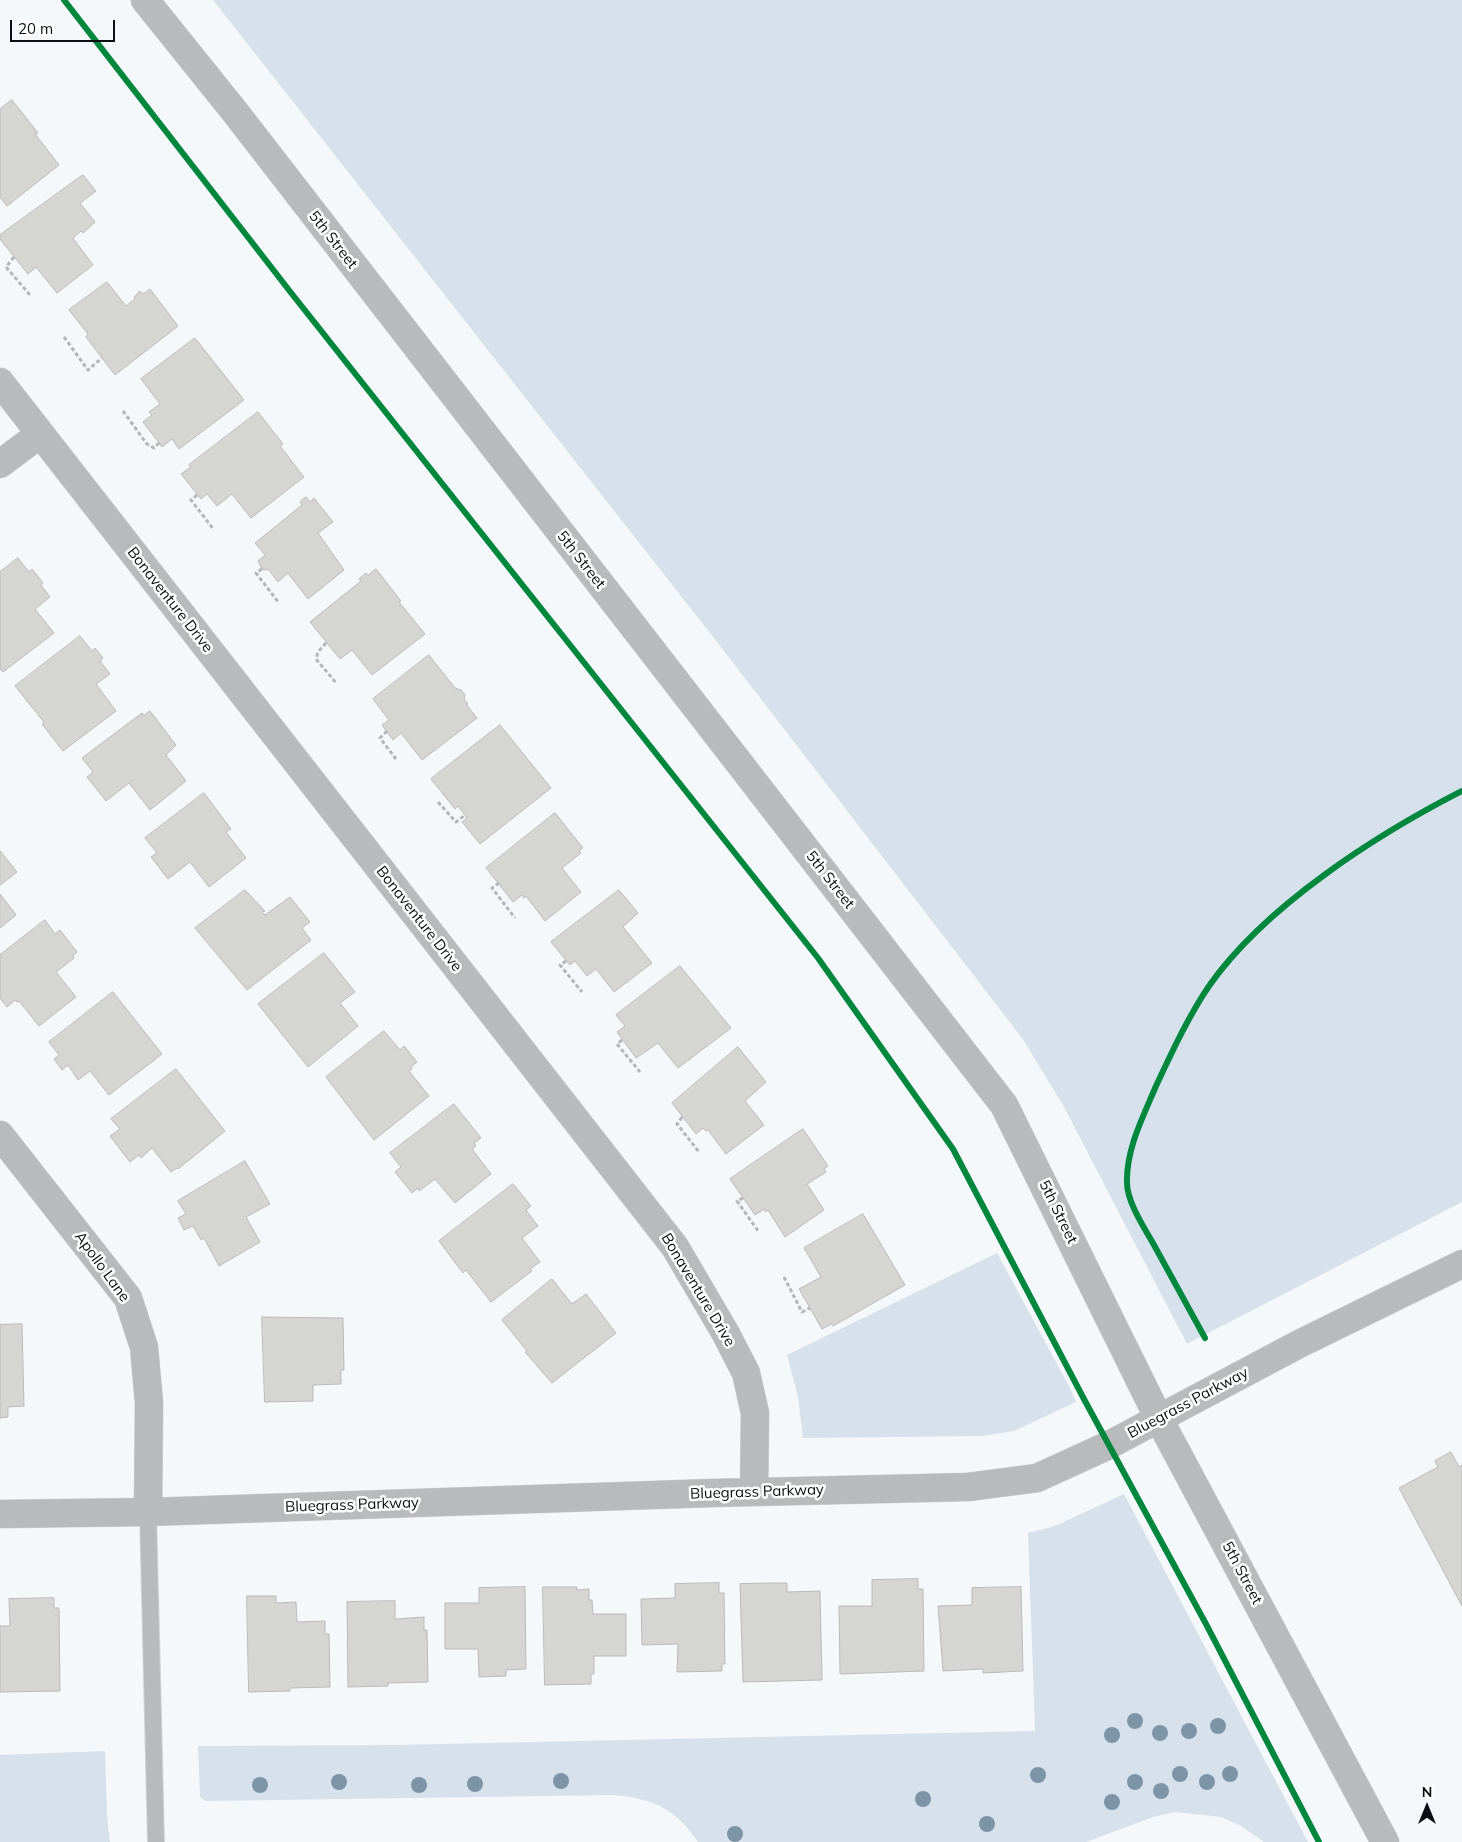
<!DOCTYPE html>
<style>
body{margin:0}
#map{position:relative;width:1462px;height:1842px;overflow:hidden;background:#f5f8fa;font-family:Mulish,sans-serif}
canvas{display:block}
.north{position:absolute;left:1402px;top:1782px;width:50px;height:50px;-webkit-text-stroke:4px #fff;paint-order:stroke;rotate:0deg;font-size:14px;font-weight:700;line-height:20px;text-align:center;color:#0b0f13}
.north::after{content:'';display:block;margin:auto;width:18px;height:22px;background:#0b0f13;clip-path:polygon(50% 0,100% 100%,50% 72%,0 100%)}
.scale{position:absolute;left:10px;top:20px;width:105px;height:22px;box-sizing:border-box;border:2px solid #0b0f13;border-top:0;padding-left:6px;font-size:15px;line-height:18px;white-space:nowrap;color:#0b0f13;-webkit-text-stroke:4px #fff;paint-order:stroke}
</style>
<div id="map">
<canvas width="1462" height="1842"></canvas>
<div class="north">N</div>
<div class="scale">20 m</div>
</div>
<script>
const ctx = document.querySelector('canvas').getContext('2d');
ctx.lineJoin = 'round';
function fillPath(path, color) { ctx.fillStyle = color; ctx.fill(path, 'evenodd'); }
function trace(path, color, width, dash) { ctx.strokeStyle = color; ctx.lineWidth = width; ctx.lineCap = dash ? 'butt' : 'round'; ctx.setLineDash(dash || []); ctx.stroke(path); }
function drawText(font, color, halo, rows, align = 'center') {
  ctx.font = font + ' Mulish,sans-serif'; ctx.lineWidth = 5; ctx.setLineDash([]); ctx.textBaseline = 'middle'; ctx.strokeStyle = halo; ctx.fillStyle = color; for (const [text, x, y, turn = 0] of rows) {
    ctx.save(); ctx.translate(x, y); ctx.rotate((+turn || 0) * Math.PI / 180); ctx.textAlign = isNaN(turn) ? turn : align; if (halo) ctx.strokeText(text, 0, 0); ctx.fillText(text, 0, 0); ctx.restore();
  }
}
const green = new Path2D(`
 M213 0H1462V1202L1187 1344 1063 1105 1022 1038 714 638Z
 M997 1253 1070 1388 1076 1402 1014 1431 982 1436 803 1438 798 1397 787 1355Z
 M1124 1494 1308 1842H1264L1241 1826 1221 1817 1175 1812 1153 1817 1086 1842H698C676 1809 654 1799 615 1795L206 1801 200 1797 198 1746 396 1745 1035 1731 1028 1533 1055 1526Z
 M105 1751 107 1816 110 1842H0V1755Z`);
const building = new Path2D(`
 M12 100 38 133 35 134 59 165 7 206 0 197V109Z
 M83 175 96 191 80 203 95 222 83 233 81 231 73 238 93 265 57 293 36 267 28 274 0 239V235Z
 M107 282 126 306 135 299 134 297 140 291 143 294 150 289 178 326 115 375 86 337 88 334 69 310Z
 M195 338 244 400 179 449 172 439 162 447 143 422 152 415 149 412 160 404 141 379Z
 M258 412 283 444 280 446 304 477 251 518 232 494 217 506 207 494 201 499 181 474 191 467 189 465Z
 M306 497 310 502 314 498 333 522 318 533 344 570 308 599 288 573 278 582 268 569 266 570 262 569 258 561 265 555 255 543 302 505 300 502Z
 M18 558 29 572 32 569 43 583 41 585 50 597 35 609 54 633 3 672 0 669V572Z
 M376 569 401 601 399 602 425 634 372 675 352 650 340 659 310 622 361 581 359 579 366 573 368 575Z
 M80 636 92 651 95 648 103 658 100 661 110 674 96 684 116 711 63 751 42 724 44 722 15 686Z
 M429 655 455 688 461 690 465 695 464 699 468 704H466L477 718 422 760 401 733 393 740 382 725 389 720 373 699Z
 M150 711 176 745 166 755 186 781 150 810 129 783 106 801 87 777 93 772 82 758 142 713 144 715Z
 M500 725 551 788 480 844 462 822 467 818 458 806 455 809 431 779Z
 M204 793 231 829 226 832 246 858 209 887 190 862 168 879 151 857 157 853 145 838Z
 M555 813 583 848 579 851 581 853 562 868 581 892 545 921 526 896 524 898 522 895 513 902 486 868Z
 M0 851 17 872 0 885Z
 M245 890 265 911 262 912 265 915 290 897 310 922 302 928 311 940 247 990 195 928Z
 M619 890 638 913 623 927 652 963 614 992 596 969 587 976 575 961 570 965 551 942Z
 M0 894 16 915 0 928Z
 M45 920 55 934 60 930 77 952 73 956 74 958 56 972 76 997 39 1026 19 1001 17 1002 15 1000 7 1007 0 998V955Z
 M324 953 355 992 340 1003 358 1026 308 1067 258 1004Z
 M680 966 731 1028 678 1068 658 1043 636 1058 617 1032 625 1026 616 1015Z
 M113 992 162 1054 109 1095 90 1071 78 1080 68 1065 62 1070 54 1059 59 1055 49 1042Z
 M384 1031 400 1050 404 1046 417 1062 411 1067 412 1069 409 1071 429 1096 374 1140 326 1077Z
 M738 1047 766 1082 745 1101 764 1125 726 1154 708 1130 706 1131 703 1128 696 1134 672 1103Z
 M176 1069 225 1131 178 1169 177 1168 171 1172 152 1148 141 1158 139 1155 130 1162 110 1136 120 1129 111 1119Z
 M454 1104 481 1138 474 1143 476 1146 472 1149 491 1174 455 1203 435 1179 419 1191 418 1188 412 1193 395 1172 401 1167 390 1153Z
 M803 1129 828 1166 824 1169 826 1172 807 1184 824 1210 785 1237 768 1210 766 1212 764 1209 755 1215 730 1179Z
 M245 1161 270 1204 246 1217 260 1242 219 1266 204 1238 201 1240 193 1226 184 1230 178 1218 186 1214 178 1201Z
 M513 1184 531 1206 526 1210 538 1226 522 1238 540 1262 530 1269 532 1271 491 1302 466 1270 463 1273 439 1241Z
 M863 1214 905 1285 833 1326 831 1324 822 1329 799 1289 821 1277 804 1248Z
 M552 1279 572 1304 586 1294 616 1333 552 1383 525 1352 527 1351 502 1320Z
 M262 1317 343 1318 344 1370H341V1384L313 1385V1401L265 1402Z
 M22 1324 24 1406 8 1407V1417L0 1418V1325Z
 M1451 1452 1459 1467 1462 1465V1606L1399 1488 1438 1467 1435 1461Z
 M918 1579V1589H923L924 1671 840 1674 839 1606H872V1580Z
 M719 1583V1593H724L725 1664H722V1671L677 1672 678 1644 642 1645 641 1599 675 1598V1584Z
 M773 1583H787V1592L820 1591 822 1680 743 1682 740 1584Z
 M525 1587 526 1669 506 1670V1676L479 1677 478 1649H445V1603H479V1588Z
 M543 1587H577V1590L589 1589V1600H592L593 1614H626V1656H594V1674H591V1684L545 1685Z
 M1021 1587 1023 1671 983 1673V1669L943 1671 938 1606 972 1605V1588Z
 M247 1596H276V1603L296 1602 297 1622 325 1621V1634H329L330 1687 290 1688V1691L249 1692Z
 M54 1598V1608H59L60 1691 0 1692V1626H10L9 1599Z
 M395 1601V1619L424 1617V1630H427L428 1682 388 1683V1686L348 1687 347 1602Z`);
const path = new Path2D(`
 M14 257 6 267 30 295
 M64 337 88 370 102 358
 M123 411 147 444 154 448 159 443
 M197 495 191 500 214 530
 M262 569 256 573 279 603
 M326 643 318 652 316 659 337 684
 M387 731 380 738 396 759
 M438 802 456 822 465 815
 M499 883 492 888 515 918
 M566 961 560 965 582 992
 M622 1040 617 1044 640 1072
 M682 1117 677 1124 699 1152
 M743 1198 737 1201 758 1231
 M784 1277 802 1312 810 1308`);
const service = new Path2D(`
 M148 1512 156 1842`);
const minor = new Path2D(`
 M0 382 675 1247 726 1334 746 1373 755 1413 754 1492
 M0 464 40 434
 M0 1135 128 1298 144 1347 149 1403 148 1512
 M0 1514 148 1512 713 1493 968 1487 1037 1478 1109 1445 1299 1344 1462 1264`);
const tertiary = new Path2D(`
 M145 0 235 112 1004 1105 1159 1419 1385 1842`);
const cycleway = new Path2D(`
 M64 0 292 294 818 958 953 1149 1085 1401 1206 1624 1319 1842
 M1205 1338C1188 1307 1171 1276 1154 1245 1145 1229 1127 1202 1127 1183 1126 1149 1143 1117 1156 1086 1172 1052 1188 1017 1209 986 1265 906 1376 835 1462 791`);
const trees = [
 [1135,1721],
 [1218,1726],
 [1189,1731],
 [1160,1733],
 [1112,1735],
 [1180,1774],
 [1230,1774],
 [1038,1775],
 [561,1781],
 [339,1782],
 [1135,1782],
 [1207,1782],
 [475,1784],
 [260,1785],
 [419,1785],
 [1161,1791],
 [923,1799],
 [1112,1802],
 [987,1824],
 [735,1834]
];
const streetNames = [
 ["5th Street",333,240,52],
 ["5th Street",581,560,52],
 ["Bonaventure Drive",170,600,52],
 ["5th Street",830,880,52],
 ["Bonaventure Drive",419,919,52],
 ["5th Street",1058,1212,64],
 ["Apollo Lane",102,1267,54],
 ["Bonaventure Drive",698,1290,59],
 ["Bluegrass Parkway",1188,1403,-28],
 ["Bluegrass Parkway",757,1492,-2],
 ["Bluegrass Parkway",352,1505,-2],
 ["5th Street",1242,1573,62]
];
fillPath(green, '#d6e1ec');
fillPath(building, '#d5d6d1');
trace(building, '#b9bab9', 1);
trace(service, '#d0d3d4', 18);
trace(minor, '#d0d3d4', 29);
trace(tertiary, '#d0d3d4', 29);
trace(path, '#b4b6b8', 3, [4, 2.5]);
trace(service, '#b9babc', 16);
trace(minor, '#b9babc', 28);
trace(tertiary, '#b9babc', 28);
trace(cycleway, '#00873e', 6);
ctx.fillStyle = '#7d94a7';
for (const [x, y] of trees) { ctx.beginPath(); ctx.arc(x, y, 8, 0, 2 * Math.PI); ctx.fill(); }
drawText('15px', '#0b0f13', '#fff', streetNames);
</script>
